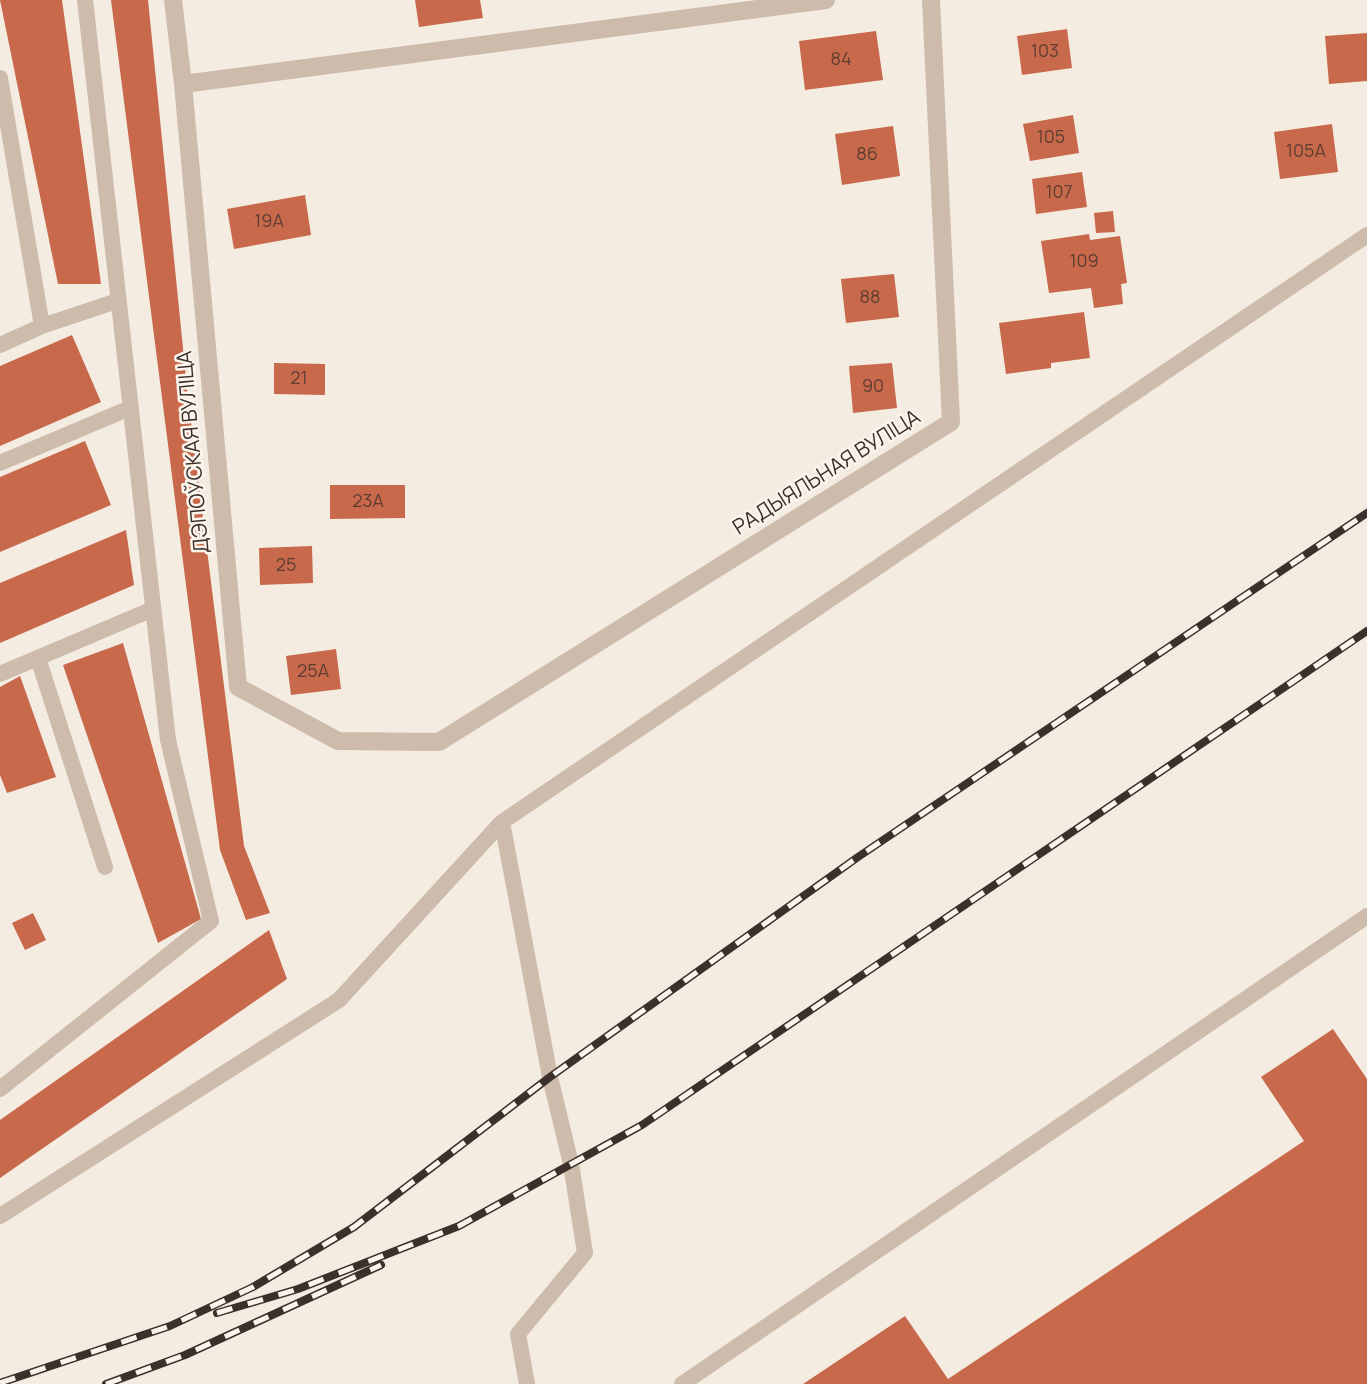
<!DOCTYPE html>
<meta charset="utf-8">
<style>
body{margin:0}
canvas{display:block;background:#f4ebe1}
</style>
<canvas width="1367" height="1384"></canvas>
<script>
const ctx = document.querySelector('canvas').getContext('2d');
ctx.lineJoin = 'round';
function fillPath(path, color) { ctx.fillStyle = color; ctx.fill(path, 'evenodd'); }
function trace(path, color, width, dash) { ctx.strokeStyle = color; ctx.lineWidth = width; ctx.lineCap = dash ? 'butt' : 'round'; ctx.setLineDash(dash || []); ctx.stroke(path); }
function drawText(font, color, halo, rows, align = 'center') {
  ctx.font = font + ' Manrope,sans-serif'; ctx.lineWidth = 5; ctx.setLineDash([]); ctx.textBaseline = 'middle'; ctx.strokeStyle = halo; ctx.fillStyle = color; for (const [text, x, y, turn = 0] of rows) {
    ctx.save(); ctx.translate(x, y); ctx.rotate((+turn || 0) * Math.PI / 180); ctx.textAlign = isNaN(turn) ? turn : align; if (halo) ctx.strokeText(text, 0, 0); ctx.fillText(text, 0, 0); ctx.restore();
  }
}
const building = new Path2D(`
 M0 0H62L101 284H58Z
 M111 0H148L188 398 244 846 270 913 246 920 220 850Z
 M415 0H480L483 18 419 27Z
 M1067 29 1072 68 1022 75 1017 36Z
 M876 31 883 80 805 90 799 41Z
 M1367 33V81L1329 84 1325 36Z
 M1073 115 1079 153 1030 161 1023 124Z
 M1332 124 1338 172 1280 179 1274 132Z
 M893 126 900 176 842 185 835 134Z
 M1082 172 1087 207 1036 214 1032 179Z
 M305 195 311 235 234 249 227 209Z
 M1113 211 1115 232 1096 233 1094 213Z
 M1089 234 1090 240 1120 236 1127 283 1121 284 1123 304 1094 308 1091 288 1049 293 1041 241Z
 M894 274 899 317 846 323 841 279Z
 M1084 312 1090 358 1051 363V368L1006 374 999 323Z
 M72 335 101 402 0 446V366Z
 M274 363 325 364V395L274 394Z
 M892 363 897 408 853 413 849 366Z
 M85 441 111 505 0 552V477Z
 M330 485H405V518L330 519Z
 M126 530 134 585 0 643V583Z
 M312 546 313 583 260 585 259 548Z
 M123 643 201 919 158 943 63 665Z
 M336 649 341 689 291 695 286 656Z
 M20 676 56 777 7 793 0 775V687Z
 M33 913 46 940 25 950 12 923Z
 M269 930 287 979 0 1178V1120Z
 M1333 1029 1367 1079V1384H803L905 1316 948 1379 1304 1141 1261 1077Z`);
const lane = new Path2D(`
 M0 78 42 326
 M0 345 42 326 117 301
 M0 463 130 408
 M38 658 105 867
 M0 674 153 609
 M502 822 550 1077 571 1164 585 1253 518 1334 527 1384
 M0 1089 211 921 168 740 85 0
 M0 1216 339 1000 502 822 1367 235
 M682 1384 1367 916`);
const street = new Path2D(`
 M173 0 183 84 238 687 338 741 439 742 951 422 931 0
 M183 84 826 0`);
const rail = new Path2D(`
 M217 1313 298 1289 459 1226 642 1125 1367 631
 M0 1383 170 1326 253 1287 354 1227 550 1077 858 857 1367 513
 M106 1384 185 1355 381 1265`);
const numberNames = [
 ["103",1045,52],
 ["84",841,60],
 ["105",1051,138],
 ["105А",1306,152],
 ["86",867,155],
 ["107",1059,193],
 ["19А",269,222],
 ["109",1084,262],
 ["88",870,298],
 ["21",299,379],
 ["90",873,387],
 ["23А",368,502],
 ["25",286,566],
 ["25А",313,672]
];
const streetNames = [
 ["ДЭПОЎСКАЯ ВУЛІЦА",194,452,-95],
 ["РАДЫЯЛЬНАЯ ВУЛІЦА",827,473,-32]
];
fillPath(building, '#c8694b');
trace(lane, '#cdbbac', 16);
trace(street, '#cdbbac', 18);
trace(rail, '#3b302b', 8);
trace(rail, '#fbf5ee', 5, [16]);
drawText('18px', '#5e3e33', null, numberNames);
drawText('21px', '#3b302b', '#fbf5ee', streetNames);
</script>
